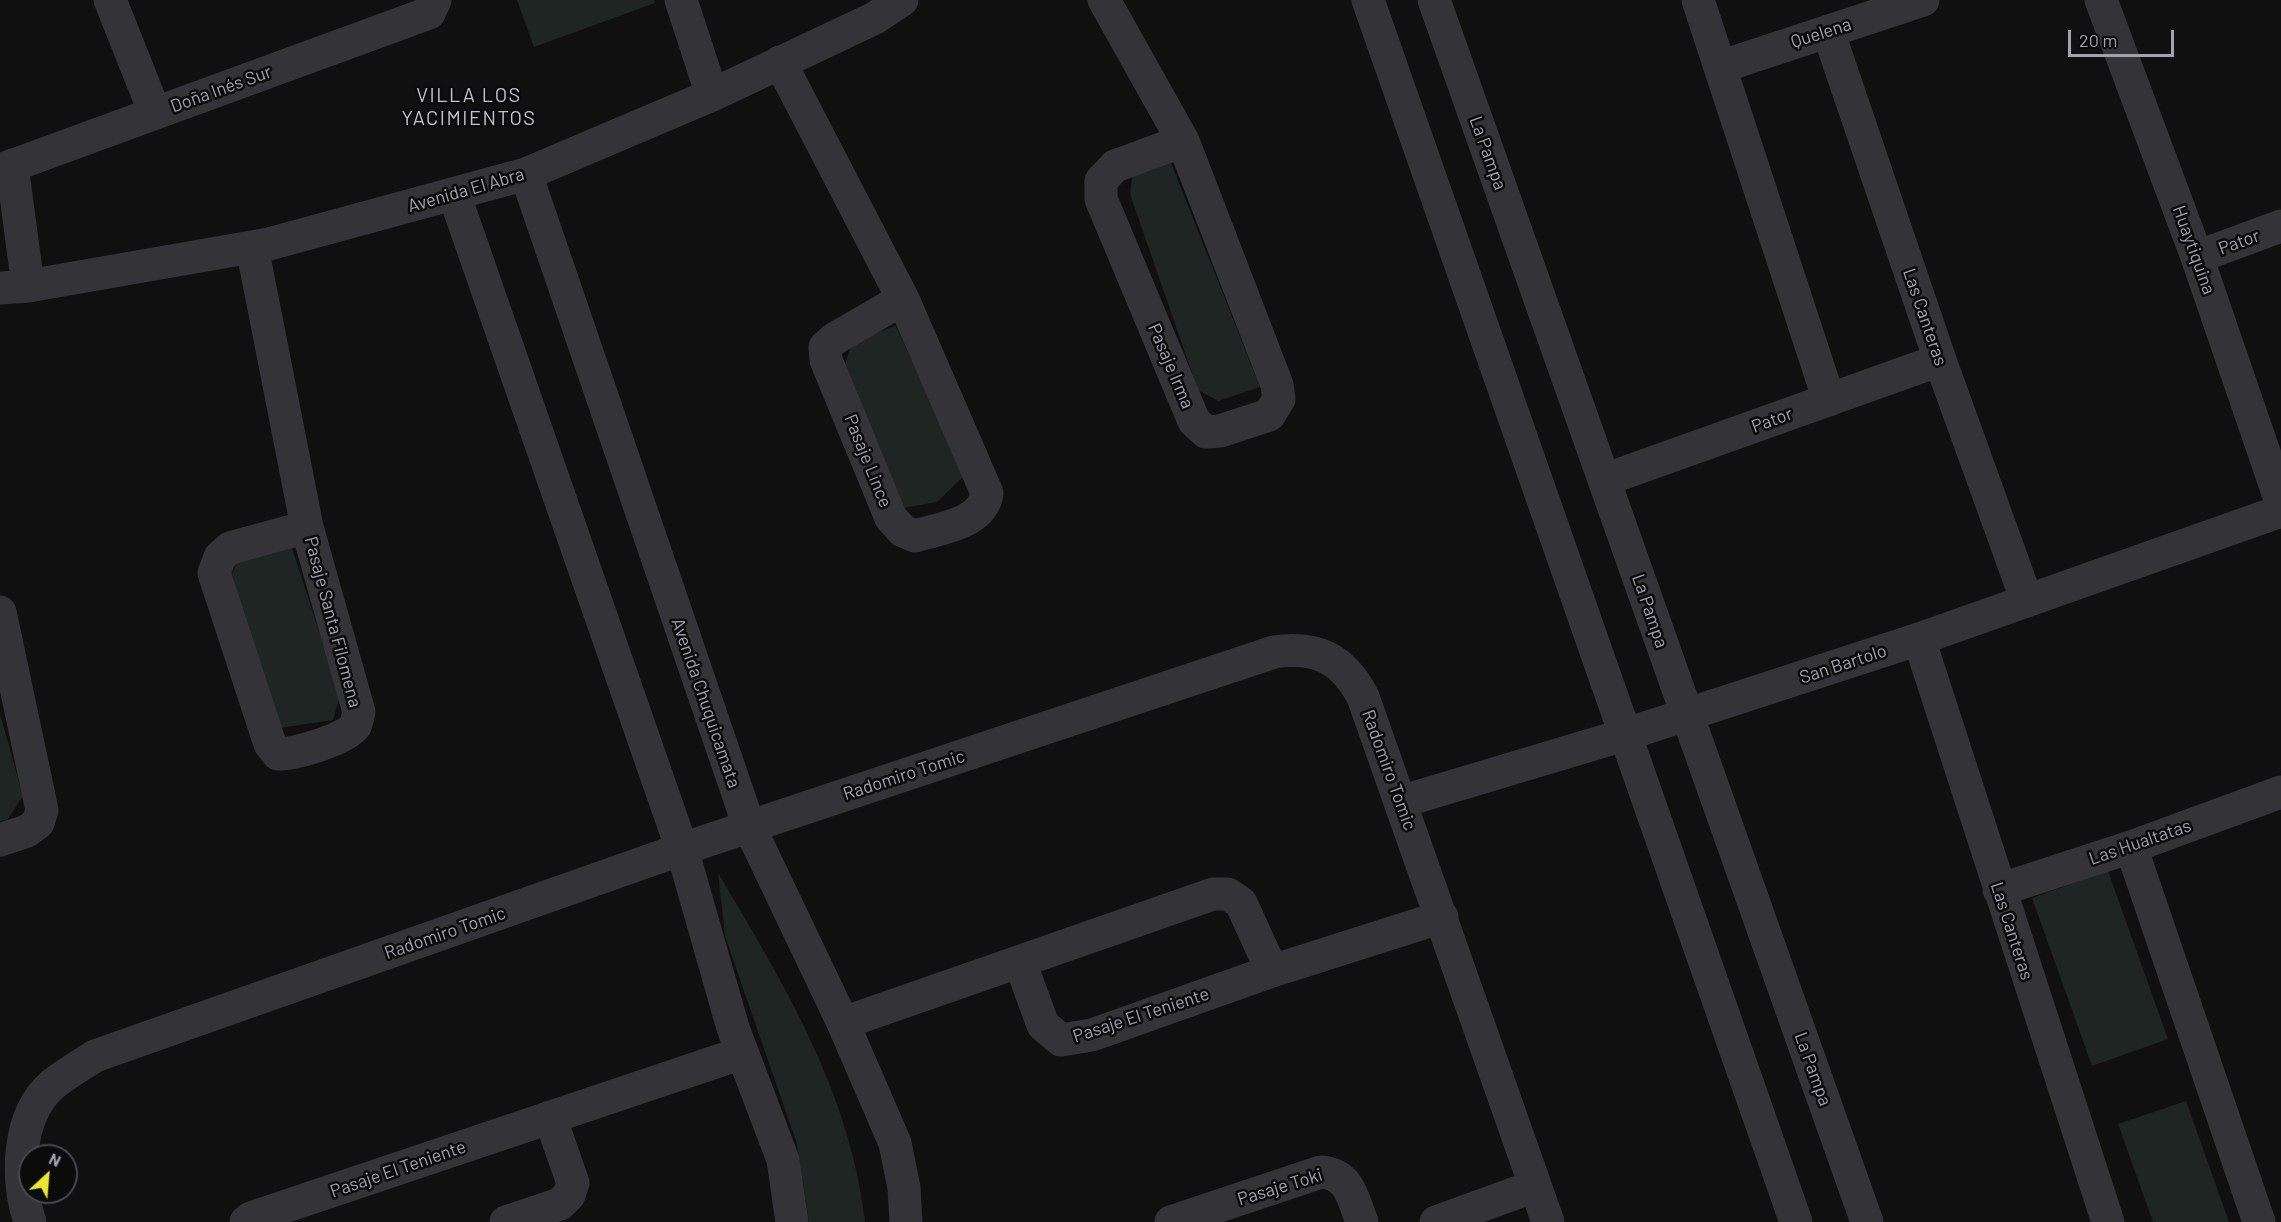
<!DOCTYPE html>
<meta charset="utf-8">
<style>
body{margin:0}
#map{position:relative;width:2281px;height:1222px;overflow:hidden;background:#101011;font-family:Barlow,sans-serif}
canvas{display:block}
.north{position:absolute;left:18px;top:1144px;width:60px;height:60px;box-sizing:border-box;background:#0b0b0c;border:2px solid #47474e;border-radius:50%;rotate:26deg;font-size:16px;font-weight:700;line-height:24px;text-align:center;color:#a2a1b1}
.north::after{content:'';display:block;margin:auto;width:21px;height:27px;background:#eae72f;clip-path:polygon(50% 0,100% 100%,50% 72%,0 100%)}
.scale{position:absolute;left:2068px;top:30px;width:106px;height:27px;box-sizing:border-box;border:3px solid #a2a1b1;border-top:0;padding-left:8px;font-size:18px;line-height:21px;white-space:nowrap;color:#a2a1b1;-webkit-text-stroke:4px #0b0b0c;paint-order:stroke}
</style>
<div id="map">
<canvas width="2281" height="1222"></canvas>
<div class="north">N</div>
<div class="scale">20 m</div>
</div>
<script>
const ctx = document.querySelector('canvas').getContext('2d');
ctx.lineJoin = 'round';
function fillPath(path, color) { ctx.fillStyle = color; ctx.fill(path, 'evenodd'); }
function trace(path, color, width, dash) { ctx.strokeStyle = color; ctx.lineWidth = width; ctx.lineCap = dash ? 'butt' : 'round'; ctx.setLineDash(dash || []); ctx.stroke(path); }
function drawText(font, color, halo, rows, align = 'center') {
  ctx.font = font + ' Barlow,sans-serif'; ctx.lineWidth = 5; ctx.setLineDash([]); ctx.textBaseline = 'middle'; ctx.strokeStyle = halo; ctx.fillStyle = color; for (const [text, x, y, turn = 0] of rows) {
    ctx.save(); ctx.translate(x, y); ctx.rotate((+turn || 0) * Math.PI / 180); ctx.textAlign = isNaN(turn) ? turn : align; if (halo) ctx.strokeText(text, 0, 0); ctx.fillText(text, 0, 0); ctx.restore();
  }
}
const green = new Path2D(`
 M517 0H654L655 3 534 47Z
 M1171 163 1260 387 1218 401 1198 390 1130 194 1133 170Z
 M896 326 964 476 937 502 903 508 844 369 852 341Z
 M291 545 340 696 333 720 280 728 240 604 232 573 241 555Z
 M0 714 23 796 7 820 0 821Z
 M2108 871 2168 1039 2092 1066 2032 898Z
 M718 873C783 982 851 1094 865 1222H809L797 1144 725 936Z
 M2186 1101 2229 1222H2153L2118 1124Z`);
const minor = new Path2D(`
 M110 0 155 113
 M681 0 712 95
 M1104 0 1183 141 1277 385 1279 399 1269 415 1220 431 1206 432 1194 421 1101 199V181L1115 166 1183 141
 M1368 0 1796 1222
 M1434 0 1867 1222
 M1698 0 1829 400
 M1828 31 1940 360 2027 601
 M780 62 903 299 987 493C983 524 940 528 915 536L903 531 891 518 826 360 825 347 834 339 903 299
 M1720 67 1923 0
 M12 165 28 286
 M0 170 429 13 435 0
 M526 174 749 826 843 1023 895 1143 904 1188 906 1222
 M454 194 682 849 733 1028 783 1160 792 1222
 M252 247 307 527 359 712C358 716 357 722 355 726 345 740 295 754 278 754L270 744 214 573 220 557 230 548 307 527
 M2197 257 2281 226
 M0 288 28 286 269 244 526 174 712 95 875 18 902 0
 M1604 480 1940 360
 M0 612 42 810 38 823 27 831 0 840
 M1919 639 2108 1222
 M1400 802 1624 735 1919 639 2281 511
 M2131 847 2259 1222
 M1999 890 2131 847 2281 792
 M1020 962 1043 1025 1061 1040 1092 1035 1272 971 1442 917
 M843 1023 1213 894H1228L1241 903 1272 971
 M30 1222C16 1180 16 1116 53 1084 66 1074 81 1065 95 1056L682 849 1274 652C1316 646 1343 658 1363 697L1548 1222
 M246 1222 251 1218 742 1053
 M506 1222 560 1204 569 1195 573 1183 550 1117
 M1171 1222 1321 1172C1350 1174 1353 1199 1362 1222
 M1436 1222 1535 1186`);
const tertiary = new Path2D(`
 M2101 0 2197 257 2281 502`);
const streetNames = [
 ["Quelena",1821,33,-18],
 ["Doña Inés Sur",221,89,-20],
 ["La Pampa",1488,153,70],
 ["Avenida El Abra",466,190,-16],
 ["Pator",2239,242,-20],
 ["Huaytiquina",2194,250,70],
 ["Las Canteras",1925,317,71],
 ["Pasaje Irma",1171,366,67],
 ["Pator",1772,420,-20],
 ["Pasaje Lince",868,461,68],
 ["La Pampa",1650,611,71],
 ["Pasaje Santa Filomena",333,622,75],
 ["San Bartolo",1843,664,-18],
 ["Avenida Chuquicamata",706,703,71],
 ["Radomiro Tomic",1389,770,70],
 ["Radomiro Tomic",904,775,-18],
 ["Las Hualtatas",2140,842,-19],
 ["Las Canteras",2012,931,72],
 ["Radomiro Tomic",445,933,-19],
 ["Pasaje El Teniente",1141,1015,-18],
 ["La Pampa",1813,1069,70],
 ["Pasaje El Teniente",398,1169,-19],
 ["Pasaje Toki",1280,1187,-17]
];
const neighbourhoodNames = [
 ["VILLA LOS",469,95],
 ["YACIMIENTOS",469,118]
];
fillPath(green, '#1e2522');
trace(minor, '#343338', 33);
trace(tertiary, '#343338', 33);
drawText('18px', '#a2a1b1', '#0b0b0c', streetNames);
ctx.letterSpacing = '1.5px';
drawText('20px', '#c3c2ce', '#0b0b0c', neighbourhoodNames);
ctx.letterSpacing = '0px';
</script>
